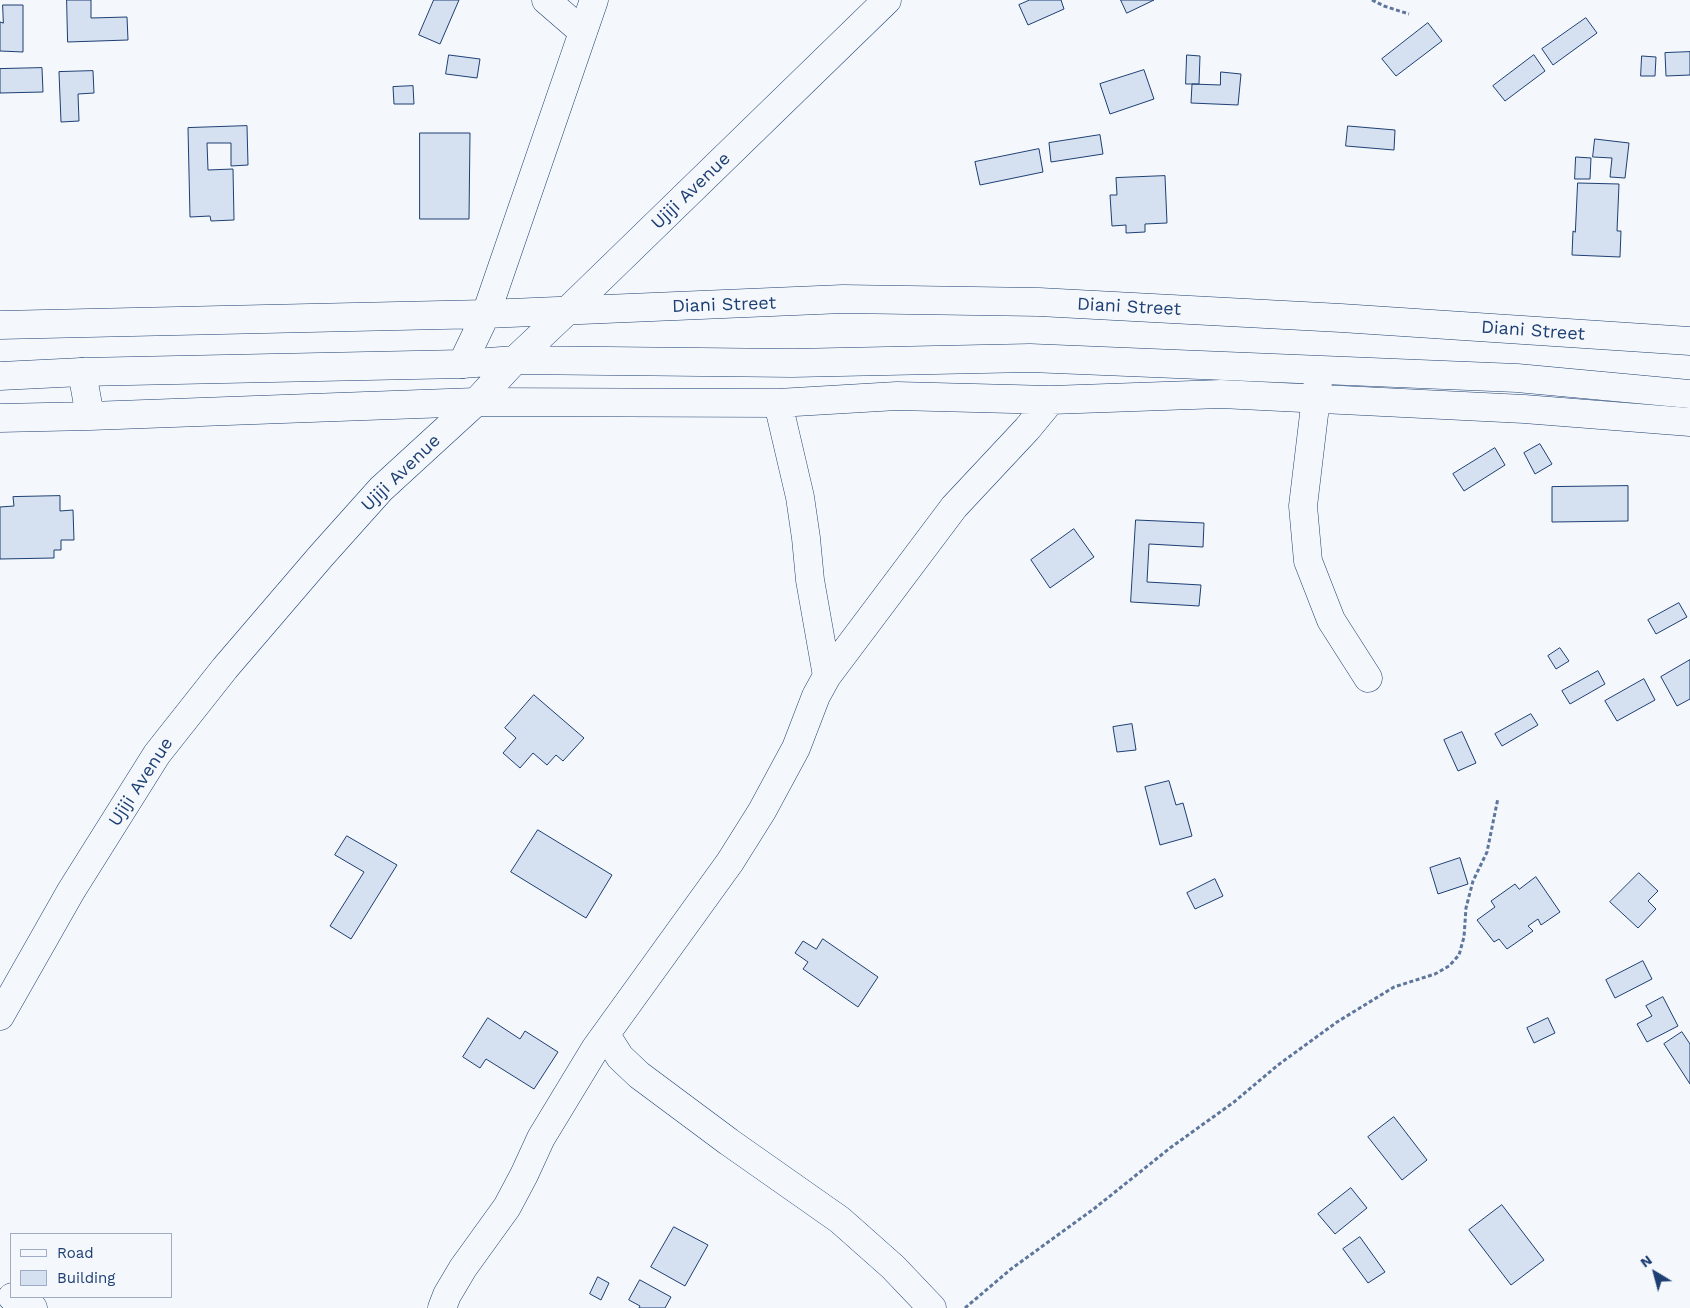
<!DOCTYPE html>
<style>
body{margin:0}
#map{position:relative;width:1690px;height:1308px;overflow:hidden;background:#f4f7fb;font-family:"Work Sans",sans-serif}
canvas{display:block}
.legend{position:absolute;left:10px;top:1233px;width:162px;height:65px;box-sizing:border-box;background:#f4f7fb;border:1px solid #9eadc5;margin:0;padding:6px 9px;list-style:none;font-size:15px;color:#1d3f73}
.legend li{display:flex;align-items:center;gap:10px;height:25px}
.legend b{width:25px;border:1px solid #9eadc5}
.north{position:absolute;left:1630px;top:1248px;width:50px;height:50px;-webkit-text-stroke:4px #f4f7fb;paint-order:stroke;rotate:323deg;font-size:14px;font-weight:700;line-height:20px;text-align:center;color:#1d3f73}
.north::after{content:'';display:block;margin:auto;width:18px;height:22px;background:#1d3f73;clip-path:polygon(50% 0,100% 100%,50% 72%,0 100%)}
</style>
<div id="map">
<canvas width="1690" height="1308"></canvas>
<ul class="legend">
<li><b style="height:6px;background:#f4f7fb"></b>Road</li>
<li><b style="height:14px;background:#d5e0f0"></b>Building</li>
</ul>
<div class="north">N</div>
</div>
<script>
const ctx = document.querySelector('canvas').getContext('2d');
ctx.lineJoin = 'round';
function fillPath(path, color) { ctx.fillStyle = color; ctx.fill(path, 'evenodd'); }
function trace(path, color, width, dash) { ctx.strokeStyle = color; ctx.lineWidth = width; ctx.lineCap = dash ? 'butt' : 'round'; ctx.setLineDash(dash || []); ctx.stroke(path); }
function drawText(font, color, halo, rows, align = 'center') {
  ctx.font = font + ' "Work Sans",sans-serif'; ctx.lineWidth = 4; ctx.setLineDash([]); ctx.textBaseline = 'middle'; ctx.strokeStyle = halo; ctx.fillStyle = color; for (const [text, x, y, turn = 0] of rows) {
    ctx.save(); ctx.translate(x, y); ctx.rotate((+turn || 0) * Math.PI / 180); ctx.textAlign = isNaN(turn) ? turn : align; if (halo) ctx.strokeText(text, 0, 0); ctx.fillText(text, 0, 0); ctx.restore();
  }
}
const building = new Path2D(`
 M67 0H91V18L127 17 128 40 68 42Z
 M434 0H459L440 44 419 35Z
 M1030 0H1061L1064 9 1028 25 1019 5Z
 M1121 0H1154L1127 13Z
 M3 5H23V52L0 51V22L3 23Z
 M1586 18 1597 33 1553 65 1542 49Z
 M1428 23 1442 41 1396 76 1382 59Z
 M1690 52V75L1666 76 1665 53Z
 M449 55 480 59 477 78 446 74Z
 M1187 55 1200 56 1199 84H1186Z
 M1534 55 1545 71 1505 101 1493 86Z
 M1642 56 1656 57 1655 76H1641Z
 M42 68 43 92 0 93V69Z
 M1144 70 1154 99 1110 114 1100 84Z
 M93 71 94 93 78 94 79 121 61 122 59 72Z
 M1221 72 1241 74 1238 105 1191 103 1192 84 1220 85Z
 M413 86 414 104H394L393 87Z
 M247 126 248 165 231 166V143H207L208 170 233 169 234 220 211 221 210 216 190 217 188 128Z
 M1348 126 1395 130 1394 150 1346 146Z
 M420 133H470L469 219H420Z
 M1100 135 1103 154 1051 162 1049 143Z
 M1595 139 1629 143 1625 178 1610 177 1612 158 1593 157Z
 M1039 149 1043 172 980 185 975 162Z
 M1576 157 1591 158 1590 179H1575Z
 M1165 176 1167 223 1145 224V232L1126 233V225L1112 226 1110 195H1117L1116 178Z
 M1578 183 1619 184 1617 231H1621L1620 257 1572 255 1573 231 1575 232Z
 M1540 444 1552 464 1535 474 1524 453Z
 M1495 448 1505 465 1464 491 1453 474Z
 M1628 486V521L1552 522V487Z
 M60 496V511L73 510 74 540H61V550H54V558L0 559V507L14 506 13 497Z
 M1136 520 1204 523 1203 547 1149 544 1147 582 1201 585 1199 606 1131 602Z
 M1074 529 1094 557 1050 588 1031 560Z
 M1679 603 1687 617 1656 634 1648 620Z
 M1560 648 1569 661 1556 669 1548 656Z
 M1690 660V699L1677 706 1661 677Z
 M1598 671 1605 684 1570 704 1562 691Z
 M1644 679 1655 700 1617 721 1605 701Z
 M534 695 584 738 563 761 556 755 547 765 533 753 520 768 503 753 516 738 505 728Z
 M1531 714 1538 725 1502 746 1495 734Z
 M1132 724 1136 750 1117 752 1113 727Z
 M1462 732 1476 763 1458 771 1444 740Z
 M1169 781 1176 805 1183 803 1192 836 1160 845 1145 787Z
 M538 830 612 875 586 918 511 872Z
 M347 836 397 865 351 939 330 926 364 872 335 855Z
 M1460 858 1468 884 1438 894 1430 868Z
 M1639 873 1658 891 1648 901 1656 909 1638 928 1610 902Z
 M1536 877 1560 912 1541 925 1538 919 1528 926 1533 931 1507 949 1499 939 1494 942 1477 920 1495 907 1491 901 1515 884 1519 889Z
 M1215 879 1223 896 1195 909 1187 893Z
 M823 939 878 977 858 1007 803 969 808 962 795 953 803 941 816 949Z
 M1643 961 1652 979 1615 998 1606 980Z
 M1663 997 1678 1026 1647 1042 1637 1024 1652 1016 1646 1006Z
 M488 1018 520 1039 525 1031 558 1052 534 1089 486 1059 480 1068 463 1057Z
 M1548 1018 1555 1033 1534 1043 1527 1028Z
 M1682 1032 1690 1044V1084L1664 1044Z
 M1394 1117 1427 1160 1402 1180 1368 1137Z
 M1351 1188 1367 1208 1335 1234 1318 1214Z
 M1502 1205 1544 1260 1511 1285 1469 1230Z
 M674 1227 708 1245 685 1286 651 1267Z
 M1360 1237 1385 1272 1368 1283 1343 1249Z
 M598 1277 609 1283 601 1300 590 1294Z
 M640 1280 671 1297 665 1308H639L640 1306 629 1300Z`);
const path = new Path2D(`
 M1372 0 1384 6 1409 14
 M965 1308 1011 1269 1095 1208 1170 1148 1234 1102 1278 1065 1337 1022 1394 987 1435 974 1449 966 1459 955 1464 937 1466 908 1473 881 1487 852 1498 798`);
const minor = new Path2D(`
 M546 0 583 32
 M0 325 486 314 843 299 1039 302 1341 318 1690 341
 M462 364 486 314 594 0
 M82 372 90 416
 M1318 381 1303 506 1308 561 1331 620 1368 678
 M778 403 800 497 806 538 810 580 827 676
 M0 418 90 416 476 402 778 403 897 396 1051 400 1221 394 1524 409 1690 422
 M606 1035 620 1057 639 1075 729 1142 840 1220 893 1267 932 1308
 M12 1297 33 1308
 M442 1308 447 1295 463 1268 507 1207 524 1175 541 1138 595 1049 730 862 762 811 796 748 816 696 827 676 954 507 1027 429 1051 400`);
const major = new Path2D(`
 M0 376 82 372 462 364 515 360 792 363 1030 358 1517 378 1690 394
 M0 1016 71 891 157 754 225 668 321 556 381 489 476 402 515 360 567 311 887 0`);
const streetNames = [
 ["Ujiji Avenue",691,191,-44],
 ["Diani Street",724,305,-2],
 ["Diani Street",1129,307,3],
 ["Diani Street",1533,331,4],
 ["Ujiji Avenue",401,473,-44],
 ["Ujiji Avenue",141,782,-57]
];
fillPath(building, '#d5e0f0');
trace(building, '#1d3f73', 1);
trace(minor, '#1d3f73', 29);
trace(major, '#1d3f73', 29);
trace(path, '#5e769c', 3, [4, 2.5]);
trace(minor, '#f4f7fb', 28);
trace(major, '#f4f7fb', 28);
drawText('18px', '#1d3f73', '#f4f7fb', streetNames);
</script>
